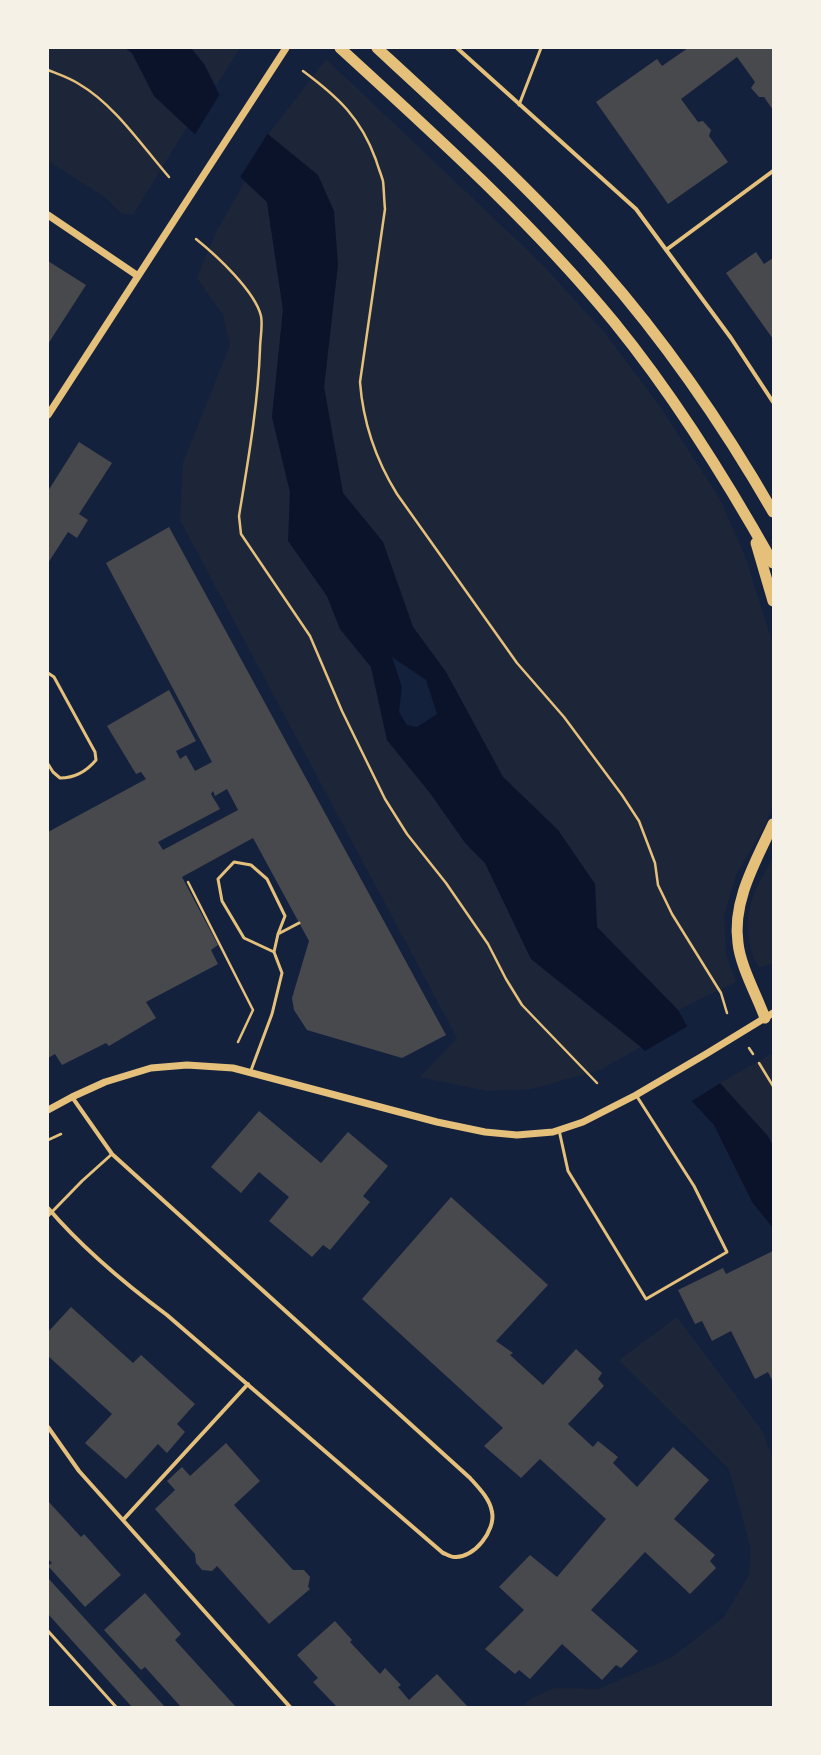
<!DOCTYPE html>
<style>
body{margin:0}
#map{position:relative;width:821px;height:1755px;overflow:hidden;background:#14213d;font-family:Mulish,sans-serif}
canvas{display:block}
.frame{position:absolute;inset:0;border:49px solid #f6f1e7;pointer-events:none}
</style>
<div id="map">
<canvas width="821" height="1755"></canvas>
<div class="frame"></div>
</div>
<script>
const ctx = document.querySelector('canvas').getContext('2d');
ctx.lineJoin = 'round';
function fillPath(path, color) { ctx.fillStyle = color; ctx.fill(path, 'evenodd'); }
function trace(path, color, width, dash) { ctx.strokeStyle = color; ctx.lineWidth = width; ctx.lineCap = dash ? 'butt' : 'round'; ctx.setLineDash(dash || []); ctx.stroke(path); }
const green = new Path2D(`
 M48 48H125L132 53 154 96 187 127 133 215 121 213 105 197 48 161Z
 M191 48H240L216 86 204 64Z
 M326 59 540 262 604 332 661 408 720 499 745 556 773 645V803L766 824 736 875 724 916 726 954 736 982 678 1010 597 927 595 884 558 830 503 777 446 672 413 627 383 542 343 493 324 387 338 264 268 135Z
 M245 182 267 202 283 310 272 417 290 492 289 541 327 596 340 629 371 667 387 740 430 793 466 844 485 863 531 959 641 1047 600 1070 532 1089 487 1091 420 1077 457 1038 180 520 183 463 230 345 223 315 197 278 216 232Z
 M773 858V964L759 967C748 951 745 922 751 903 755 887 765 873 773 858Z
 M773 1053V1211L699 1095Z
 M677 1317 763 1432 773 1460V1707H521L532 1698 554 1688 599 1689 672 1657 724 1617 749 1575 751 1549 729 1469 619 1360Z`);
const water = new Path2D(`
 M125 48H191L204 64 219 94 318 175 334 211 338 264 324 387 343 493 383 542 413 627 446 672 503 777 558 830 595 884 597 927 678 1010 719 1082 768 1136 773 1146V1228L752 1202 714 1125 641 1047 531 959 485 863 466 844 430 793 387 740 371 667 340 629 327 596 288 541 290 492 272 417 283 310 267 202 154 96 132 53ZM392 657 426 680 437 714 417 727 407 725 399 712 402 687Z`);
const pier = new Path2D(`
 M220 94 268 133 239 179 194 136Z
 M688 1026 722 1082 690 1102 643 1052Z`);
const building = new Path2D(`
 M688 48H773V110L764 97H759L751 88 755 82 737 57 681 99 698 122 703 121 711 130 709 136 728 162 668 204 596 102 657 59 662 66Z
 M756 252 764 264 773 258V339L726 273Z
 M48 261 86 285 48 344Z
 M79 442 112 463 79 514 88 520 77 538 68 532 48 563V491Z
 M169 527 446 1035 402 1058 307 1030 294 1010 292 998 309 941 253 838 182 877 218 945 211 950 218 964 146 1002 156 1018 109 1046 106 1043 62 1065 55 1054 48 1058V832L146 779 141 772 136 774 107 726 169 690 196 741 176 751 180 759 186 755 195 771 212 762 106 563ZM227 789 238 810 163 850 158 842 220 809 211 794 213 791 215 796Z
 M259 1111 321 1163 348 1132 388 1166 363 1196 370 1202 330 1250 323 1245 312 1257 269 1221 289 1197 259 1172 241 1193 211 1167Z
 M451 1197 548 1285 496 1341 513 1353 510 1355 543 1385 576 1349 602 1373 598 1379 604 1386 568 1424 593 1447 598 1441 618 1457 613 1463 637 1487 673 1447 709 1480 674 1519 715 1555 710 1561 716 1568 690 1594 645 1552 591 1610 638 1651 621 1668 616 1665 602 1680 562 1644 530 1679 519 1670 515 1674 485 1649 524 1610 499 1587 530 1555 557 1577 606 1519 540 1459 521 1478 484 1446 503 1428 362 1299Z
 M773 1251V1382L768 1372 755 1379 731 1331 712 1341 702 1321 695 1324 678 1290 723 1268 726 1274Z
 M71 1307 133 1363 141 1355 195 1404 177 1424 185 1432 167 1453 158 1444 126 1479 85 1443 112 1414 48 1356V1332Z
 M226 1443 260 1481 234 1505 293 1570H304L310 1577 308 1587 310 1589 269 1624 217 1566 212 1571 202 1570 196 1563 195 1554 155 1509 175 1490 167 1481 182 1467 190 1476Z
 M48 1501 81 1537 84 1534 121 1575 85 1607 48 1566 52 1563 48 1559Z
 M48 1578 165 1707H132L48 1614Z
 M145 1593 181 1634 175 1640 236 1707H181L145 1667 141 1670 104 1630Z
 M335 1621 352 1640 350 1642 380 1674 385 1668 401 1685 398 1687 409 1700 437 1674 468 1707H337L313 1682 318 1678 297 1655Z`);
const path = new Path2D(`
 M48 70C58 74 70 78 79 84 115 105 142 146 169 177
 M303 71C338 97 361 118 376 160 378 167 381 174 383 181 384 190 384 199 385 209L360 382C363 422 376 460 397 494L517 663 564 717 622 795 639 821 655 863 658 885 672 914 721 993 727 1013
 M196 239C216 255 255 291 261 316 263 325 260 339 260 349 258 405 248 461 239 516L241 534 310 636 342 711 385 799 407 834 446 883 488 944 506 979 522 1005 597 1083
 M188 882 253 1010 238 1042
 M749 1048 753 1054
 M759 1063 773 1086
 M48 1140 61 1134`);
const service = new Path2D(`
 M519 105 541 48
 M48 673 54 677 95 752 96 760C86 772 75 778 60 778L53 772 48 764
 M278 934 299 923
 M250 1073 272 1014 282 973 274 952 278 934 285 916 267 879 251 865 234 862 218 879 222 901 244 938 274 952
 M559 1130 568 1171 646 1299 727 1252 694 1186 636 1095
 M48 1216 82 1181 112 1154
 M48 1631 116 1707`);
const minor = new Path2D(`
 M457 48 636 209 731 338 773 402
 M666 250 773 171
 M48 1208C83 1249 124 1283 167 1315L443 1553C446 1554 451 1557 454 1557 474 1559 496 1530 492 1512 490 1499 479 1488 470 1478L112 1154 72 1097
 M48 1427 79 1471 290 1707
 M123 1520 248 1384`);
const tertiary = new Path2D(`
 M48 215 138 276
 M48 415 286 48
 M48 1110 72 1097 105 1082 151 1068 187 1065 233 1068 437 1122 485 1132 517 1135 553 1132 583 1122 636 1095 706 1054 773 1013`);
const trunk = new Path2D(`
 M340 48C435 135 532 222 614 322 675 397 726 479 773 563
 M377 48C453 118 530 188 599 266 665 341 723 425 773 512
 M756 543 773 601
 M765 1018C757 996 740 965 738 943 732 901 756 861 773 824`);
fillPath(green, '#1d2539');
fillPath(water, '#0b132b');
fillPath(pier, '#14213d');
fillPath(building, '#48494c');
trace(path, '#e5c07b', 2.5);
trace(service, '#e5c07b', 3);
trace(minor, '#e5c07b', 4);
trace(tertiary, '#e5c07b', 7);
trace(trunk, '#e5c07b', 11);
</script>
